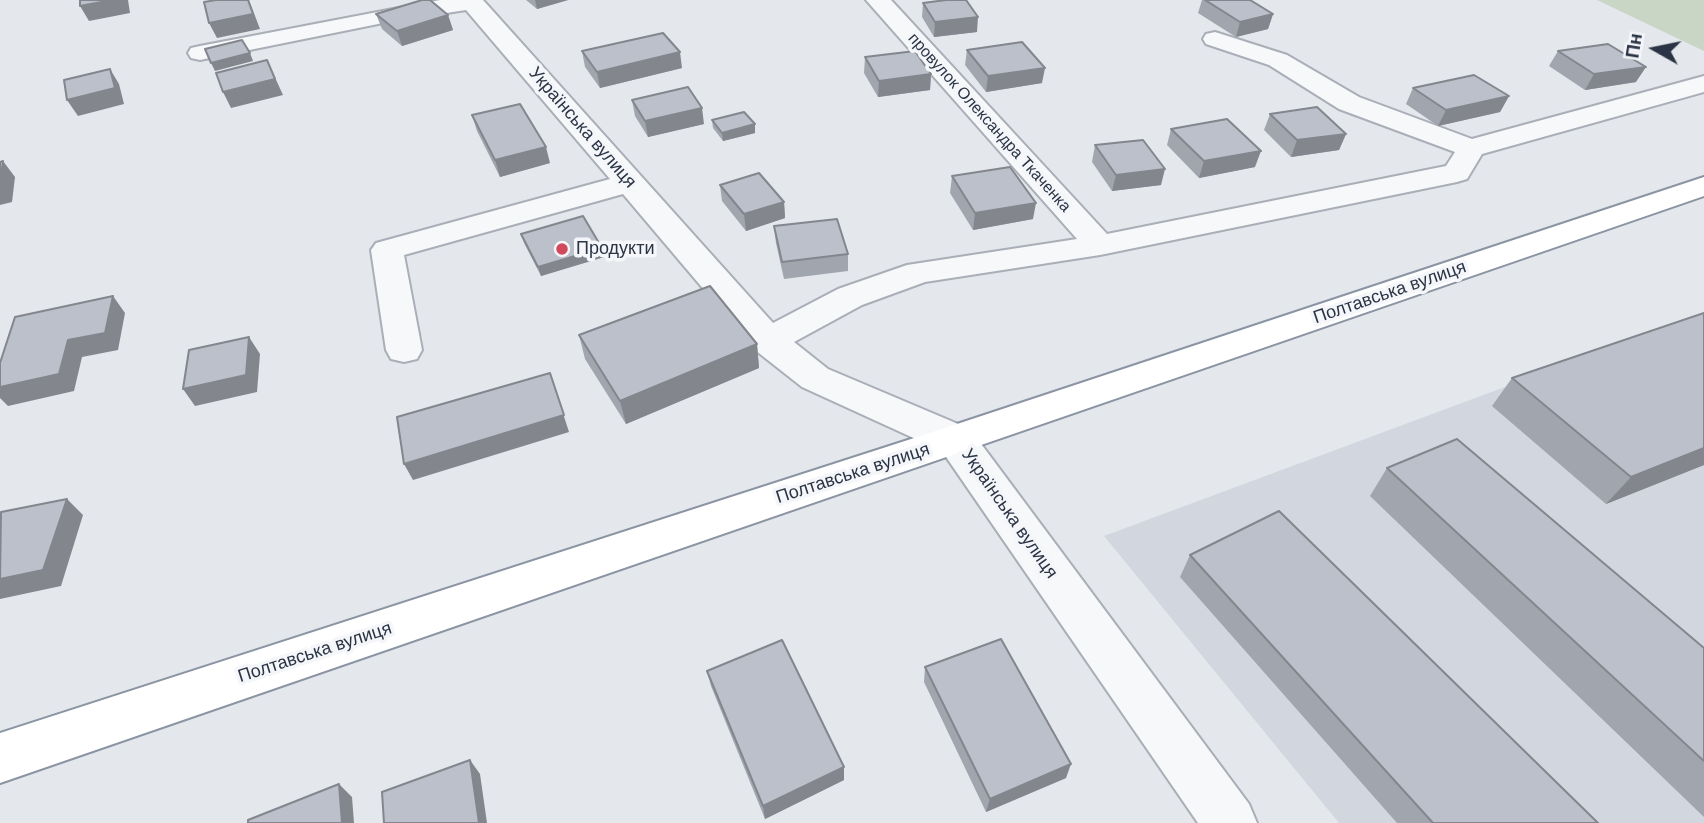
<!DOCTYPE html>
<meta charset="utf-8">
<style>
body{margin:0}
#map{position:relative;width:1704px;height:823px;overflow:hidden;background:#e4e7ec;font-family:"DM Sans",sans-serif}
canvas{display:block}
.north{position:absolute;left:1620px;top:14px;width:70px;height:70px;-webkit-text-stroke:5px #f4f6f9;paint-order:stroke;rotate:279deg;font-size:19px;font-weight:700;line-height:28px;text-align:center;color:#2b3445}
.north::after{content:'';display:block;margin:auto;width:24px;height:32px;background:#2b3445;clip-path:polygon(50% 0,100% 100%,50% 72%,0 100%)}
</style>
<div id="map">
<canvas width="1704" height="823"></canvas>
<div class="north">Пн</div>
</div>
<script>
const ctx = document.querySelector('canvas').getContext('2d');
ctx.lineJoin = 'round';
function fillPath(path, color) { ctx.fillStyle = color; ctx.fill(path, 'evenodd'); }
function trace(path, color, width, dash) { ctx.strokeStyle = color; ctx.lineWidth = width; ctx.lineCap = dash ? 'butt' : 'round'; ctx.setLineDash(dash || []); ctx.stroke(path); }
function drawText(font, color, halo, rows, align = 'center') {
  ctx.font = font + ' "DM Sans",sans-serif'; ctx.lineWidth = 7; ctx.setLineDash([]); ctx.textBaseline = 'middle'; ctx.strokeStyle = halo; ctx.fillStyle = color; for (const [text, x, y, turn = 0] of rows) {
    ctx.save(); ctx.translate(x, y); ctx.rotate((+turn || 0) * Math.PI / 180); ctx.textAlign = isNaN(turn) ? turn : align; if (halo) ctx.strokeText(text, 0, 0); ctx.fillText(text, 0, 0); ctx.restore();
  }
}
const built = new Path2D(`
 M1704 313V823H1339L1104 536Z`);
const green = new Path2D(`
 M1597 0H1704V51Z`);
const minor = new Path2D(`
 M440 0H483L773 323 838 289 907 265 1077 239 866 0H891L1107 234 1446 166 1455 152 1339 109 1269 65 1206 44 1203 39 1206 34 1215 32 1287 55 1359 97 1472 139 1704 76V92L1482 154 1467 179 1457 182 1100 255 925 282 862 305 794 342 828 369 970 429 1249 804 1257 823H1198L942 451 802 387 755 350 623 194 404 255 422 350 417 359 404 362 391 359 386 350 371 250 376 243 610 179 466 10 388 22 200 60 191 58 188 53 191 48 200 46Z`);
const highway = new Path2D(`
 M1704 177V196L0 783V733L942 429Z`);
const wall = new Path2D(`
 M526 0H568L537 9Z
 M1202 0H1250L1273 14 1268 29 1236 37 1198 13Z
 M923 3 977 32 934 37 922 17Z
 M376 14 448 15 453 30 402 46 382 29Z
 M967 50 1042 83 986 92 965 65Z
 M582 51 682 68 600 88 585 67Z
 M1558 51 1636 82 1585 90 1549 66Z
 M865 57 931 74 930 90 878 97 864 73Z
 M1413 88 1509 96 1500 112 1438 126 1406 104Z
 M632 100 704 124 648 137 635 116Z
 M1270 114 1346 134 1339 150 1291 157 1264 130Z
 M472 115 550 163 500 177 477 131Z
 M712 120 755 124V133L723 141 713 128Z
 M1171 129 1255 167 1199 178 1167 145Z
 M1095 145 1161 185 1112 191 1092 162Z
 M952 176 1033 219 973 230 950 193Z
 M720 185 784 202 785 218 746 231 722 201Z
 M774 226 848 254V271L784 279 776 243Z
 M521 234 604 257 541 276 524 243Z
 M579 335 757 344 759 368 626 424 585 359Z
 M1512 378 1704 465 1606 504 1492 406Z
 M1387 468 1704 648V817L1370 496Z
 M1190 555 1598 823H1397L1180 577Z
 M925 667 1066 778 986 812 924 682Z
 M707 671 844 780 765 819 711 686Z`);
const shadedWall = new Path2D(`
 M112 0H128L130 13 89 21 80 6Z
 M249 0 260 29 217 38 209 23Z
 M535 0H568L537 9Z
 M1273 14 1268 29 1236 37 1240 22Z
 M448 15 453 30 402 46 397 31Z
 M978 17 977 32 934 37 935 22Z
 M680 52 682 68 600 88 597 72Z
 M250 53 253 61 215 71 211 63Z
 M267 60 283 95 231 108 223 92Z
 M1646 67 1636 82 1585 90 1594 74Z
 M1045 68 1042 83 986 92 988 76Z
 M110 69 119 84 124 104 78 116 67 100Z
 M931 74 930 90 878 97 879 81Z
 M1509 96 1500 112 1438 126 1446 110Z
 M702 108 704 124 648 137 645 121Z
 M755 124V133L723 141 722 133Z
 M1346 134 1339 150 1291 157 1297 140Z
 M546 147 550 163 500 177 495 160Z
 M1261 151 1255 167 1199 178 1204 161Z
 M3 161 15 177 12 202 0 205V184Z
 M1165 169 1161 185 1112 191 1116 175Z
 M784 202 785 218 746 231 744 214Z
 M1036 203 1033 219 973 230 975 213Z
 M602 248 604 257 541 276 538 267Z
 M113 296 125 313 118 350 82 357 74 391 8 406 0 398V387Z
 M249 337 260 354 257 392 195 406 183 389Z
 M757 344 759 368 626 424 620 401Z
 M550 373 569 432 413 480 404 464Z
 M1704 448V465L1606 504 1631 477Z
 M67 499 83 515 61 586 0 599V579Z
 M470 760 480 774 487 823H479Z
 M1071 764 1066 778 986 812 990 799Z
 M844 767V780L765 819 763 806Z
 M339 784 352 797 354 823H342Z`);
const building = new Path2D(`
 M80 0H112L80 6Z
 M216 0H248L253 14 209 23 204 2Z
 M422 0H430L448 15 397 31 376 14Z
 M946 0H966L978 17 935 22 923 3Z
 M1205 0H1250L1273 14 1240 22Z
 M663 33 680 52 597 72 582 51Z
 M242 40 250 53 211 63 205 49Z
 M1022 42 1045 68 988 76 967 50Z
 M1608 44 1646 67 1594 74 1558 51Z
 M915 51 931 74 879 81 865 57Z
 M267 60 275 79 223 92 216 73Z
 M110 69 115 88 67 100 64 80Z
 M1474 75 1509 96 1446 110 1413 88Z
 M688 87 702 108 645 121 632 100Z
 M520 104 546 147 495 160 472 115Z
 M1317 107 1346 134 1297 140 1270 114Z
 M744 112 755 124 722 133 712 120Z
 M1227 119 1261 151 1204 161 1171 129Z
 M1143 140 1165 169 1116 175 1095 145Z
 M3 161 0 184V162Z
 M1010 167 1036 203 975 213 952 176Z
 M759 173 784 202 744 214 720 185Z
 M583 216 602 248 538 267 521 234Z
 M837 219 848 254 782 262 774 226Z
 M710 286 757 344 620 401 579 335Z
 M113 296 105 333 68 340 59 374 0 387V363L15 317Z
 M1704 313V448L1631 477 1512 378Z
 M249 337 246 375 183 389 189 350Z
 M550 373 564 415 404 464 397 417Z
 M1457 439 1704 648V761L1387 468Z
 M67 499 43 570 0 579 1 512Z
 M1279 511 1598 823H1433L1190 555Z
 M1001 639 1071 764 990 799 925 667Z
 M782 640 844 767 763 806 707 671Z
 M470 760 479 823H384L382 792Z
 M339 784 342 823H248V820Z`);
const markers = [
 [562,249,7,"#d1495b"]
];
const farStreetnames = [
 ["провулок Олександра Ткаченка",989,123,48]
];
const streetNames = [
 ["Українська вулиця",582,128,49],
 ["Полтавська вулиця",1390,293,-19],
 ["Полтавська вулиця",853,474,-18],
 ["Українська вулиця",1009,514,55],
 ["Полтавська вулиця",315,653,-18]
];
const poiNames = [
 ["Продукти",576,249]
];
fillPath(built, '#d2d6de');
fillPath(green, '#c9d6c5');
trace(minor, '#a9aeb7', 4);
trace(highway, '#8b94a3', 4);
fillPath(minor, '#f7f8fa');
fillPath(highway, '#fff');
fillPath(wall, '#a1a5ae');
fillPath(shadedWall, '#83868d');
fillPath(building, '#bbc0ca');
trace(building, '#83868d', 2);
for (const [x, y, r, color] of markers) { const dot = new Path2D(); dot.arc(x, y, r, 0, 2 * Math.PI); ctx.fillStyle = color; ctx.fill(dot); trace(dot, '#f4f6f9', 2.5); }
drawText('16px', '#2b3445', '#f4f6f9', farStreetnames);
drawText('18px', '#2b3445', '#f4f6f9', streetNames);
drawText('18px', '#2b3445', '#f4f6f9', poiNames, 'left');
</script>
